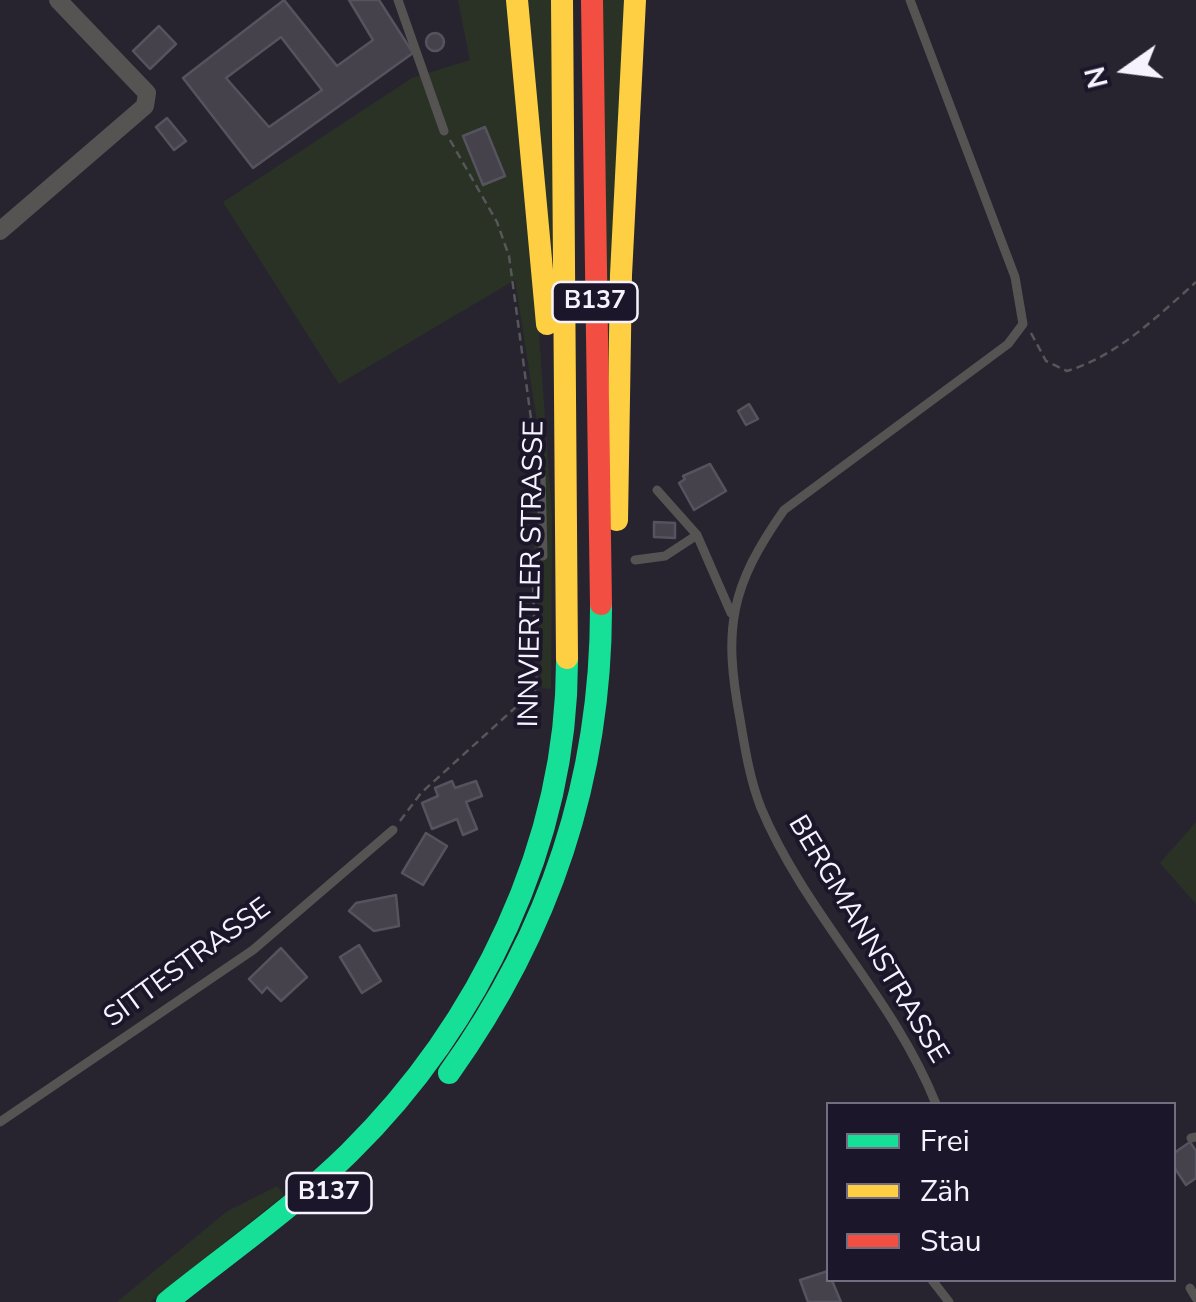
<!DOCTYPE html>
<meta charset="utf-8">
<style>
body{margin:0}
#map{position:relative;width:1196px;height:1302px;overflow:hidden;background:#27242f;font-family:"Nunito Sans",sans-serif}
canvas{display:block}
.legend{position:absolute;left:826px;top:1102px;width:350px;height:180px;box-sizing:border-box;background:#1c162a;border:2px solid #736e7f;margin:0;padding:12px 18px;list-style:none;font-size:30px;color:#f6f3ff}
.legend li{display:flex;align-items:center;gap:20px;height:50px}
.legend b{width:50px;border:2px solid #736e7f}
.north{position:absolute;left:1076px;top:20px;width:100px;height:100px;-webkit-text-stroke:8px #1c162a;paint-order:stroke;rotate:256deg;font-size:28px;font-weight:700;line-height:40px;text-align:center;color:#f6f3ff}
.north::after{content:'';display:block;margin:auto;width:35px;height:45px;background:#f6f3ff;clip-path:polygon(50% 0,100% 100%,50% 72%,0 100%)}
</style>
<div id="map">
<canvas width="1196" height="1302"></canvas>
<ul class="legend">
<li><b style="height:12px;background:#16e098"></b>Frei</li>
<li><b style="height:12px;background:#ffcf43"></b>Zäh</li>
<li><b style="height:12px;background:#f24e42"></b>Stau</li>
</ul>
<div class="north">N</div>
</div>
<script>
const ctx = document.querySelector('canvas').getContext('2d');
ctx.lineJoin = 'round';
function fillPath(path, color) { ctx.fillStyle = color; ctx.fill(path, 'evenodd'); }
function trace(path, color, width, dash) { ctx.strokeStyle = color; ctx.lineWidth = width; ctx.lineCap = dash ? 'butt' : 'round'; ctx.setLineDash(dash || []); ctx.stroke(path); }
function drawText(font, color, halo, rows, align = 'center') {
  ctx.font = font + ' "Nunito Sans",sans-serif'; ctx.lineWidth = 8; ctx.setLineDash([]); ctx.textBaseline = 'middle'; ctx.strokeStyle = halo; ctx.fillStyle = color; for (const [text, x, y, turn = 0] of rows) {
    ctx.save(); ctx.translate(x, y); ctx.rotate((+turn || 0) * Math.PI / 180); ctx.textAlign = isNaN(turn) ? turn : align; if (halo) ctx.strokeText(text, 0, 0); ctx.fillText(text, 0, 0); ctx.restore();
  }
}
const green = new Path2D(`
 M458 0H515L552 516 551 689 542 688 530 474 541 447 515 280 339 384 223 202 412 78 470 60Z
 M524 0H553L558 342Z
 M602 0H627L610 456Z
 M1196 822V904L1160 863Z
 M277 1186 284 1195 150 1302H117L226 1212Z`);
const building = new Path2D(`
 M284 0 337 66 373 40 349 0H379L413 53 253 168 183 78ZM281 37 322 90 269 127 226 78Z
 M159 26 176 44 150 69 133 51Z
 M426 42a9 9 0 1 1 18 0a9 9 0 1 1-18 0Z
 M167 118 186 141 174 150 156 127Z
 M485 127 505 176 483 185 463 136Z
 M749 404 758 419 746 425 738 411Z
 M710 464 726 491 694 510 679 483 685 479 683 476Z
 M654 522 675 523V538L654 537Z
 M452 781 455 788 476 781 482 796 466 802 477 829 463 835 457 819 432 829 422 803 438 796 435 788Z
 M426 833 447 846 423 885 402 873Z
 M396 895 399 926 374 931 349 911 356 903Z
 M359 945 381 981 362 993 340 957Z
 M281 948 307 977 281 1001 267 987 262 993 249 979Z
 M1190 1142 1196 1151V1178L1186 1185 1174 1167V1153Z
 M828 1271 841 1302H808L800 1280Z`);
const path = new Path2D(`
 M450 140 497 222 509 256 534 441
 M1031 333 1046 361 1067 371C1117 356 1158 316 1196 282
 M400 821 421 793 537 688 532 563`);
const lane = new Path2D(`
 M398 0 444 131
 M910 0 1015 277 1023 324 1008 344 784 510C730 587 723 628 740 719 745 749 750 780 761 808 806 915 893 996 936 1104
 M536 452 541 474 543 556
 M657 490 697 535 731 613
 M635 560 665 556 697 535
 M0 1122 253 950 393 830
 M1191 1138 1196 1137
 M932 1280 949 1302
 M1190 1288 1196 1298`);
const street = new Path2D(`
 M0 231 145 106 147 93 58 0`);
const fast = new Path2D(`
 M449 1073C550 932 602 778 601 604
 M167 1302C228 1253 293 1208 349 1153 479 1025 568 843 567 658`);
const slow = new Path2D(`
 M517 0 547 324
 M562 0 567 658
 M617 520 621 275 635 0`);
const jam = new Path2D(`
 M592 0 601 604`);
const shields = [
 [595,302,85],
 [329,1193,85]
];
const shieldNames = [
 ["B137",595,302],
 ["B137",329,1193]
];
const streetNames = [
 ["INNVIERTLER STRASSE",533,574,-89],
 ["BERGMANNSTRASSE",867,940,59],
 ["SITTESTRASSE",188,964,-36]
];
fillPath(green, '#2a3226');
fillPath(building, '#45424c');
trace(building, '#55535d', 2.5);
trace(path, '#575658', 2.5, [8, 5]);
trace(lane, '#565453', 9);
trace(street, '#565453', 18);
trace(fast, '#16e098', 22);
trace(slow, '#ffcf43', 22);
trace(jam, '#f24e42', 22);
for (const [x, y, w] of shields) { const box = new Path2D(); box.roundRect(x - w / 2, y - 20, w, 40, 8); ctx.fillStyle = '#1c162a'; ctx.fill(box); trace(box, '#f6f3ff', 2.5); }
drawText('bold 25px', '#f6f3ff', null, shieldNames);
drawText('28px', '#f6f3ff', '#1c162a', streetNames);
</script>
